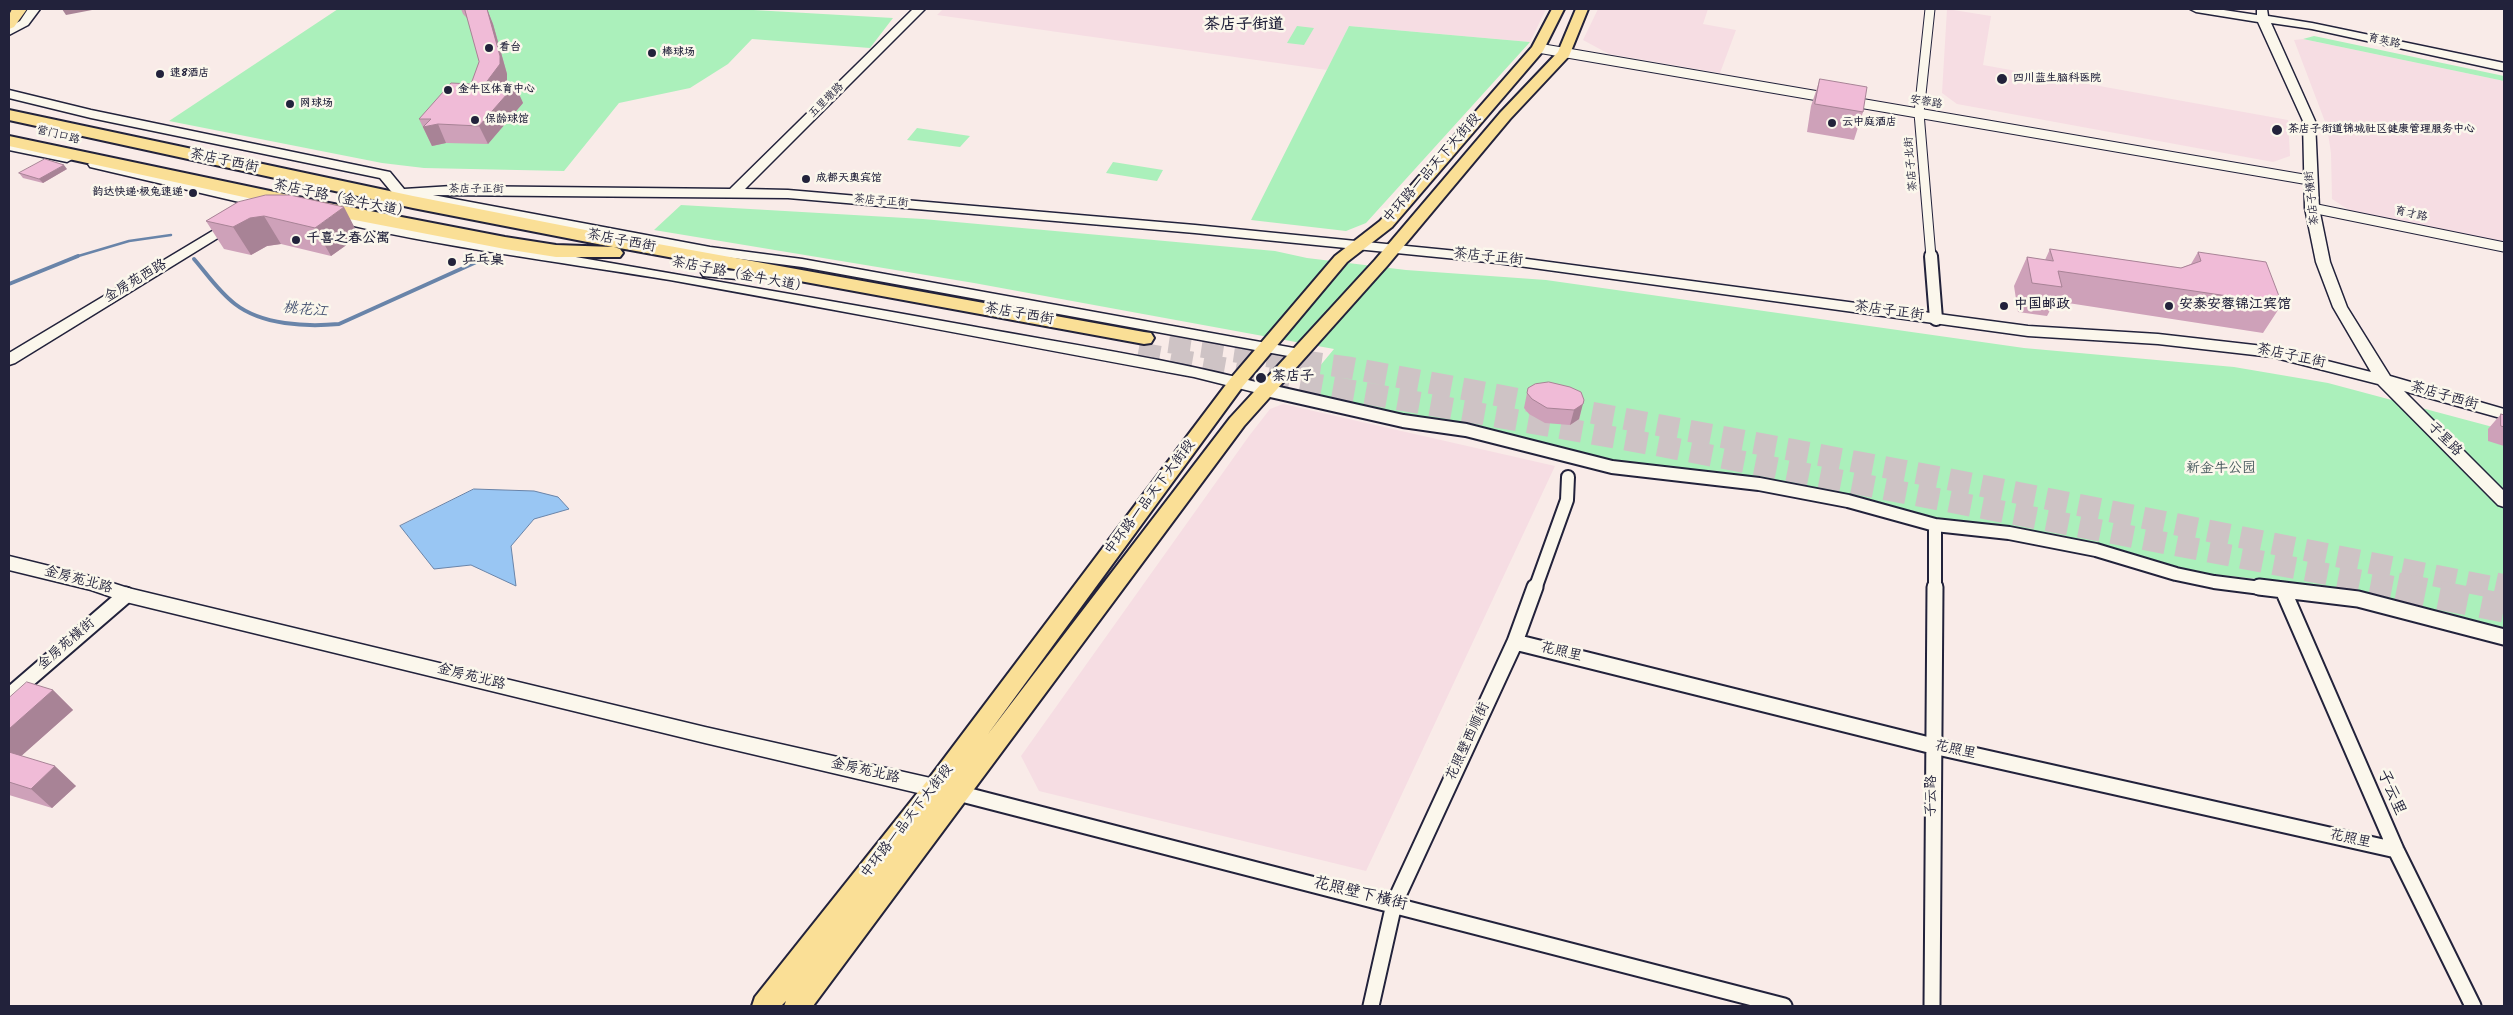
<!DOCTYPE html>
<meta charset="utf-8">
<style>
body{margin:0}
#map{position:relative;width:2513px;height:1015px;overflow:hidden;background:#f9ebe8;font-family:Kalam,sans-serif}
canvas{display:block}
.frame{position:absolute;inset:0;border:10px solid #22223b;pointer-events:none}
</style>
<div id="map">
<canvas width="2513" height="1015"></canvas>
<div class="frame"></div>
</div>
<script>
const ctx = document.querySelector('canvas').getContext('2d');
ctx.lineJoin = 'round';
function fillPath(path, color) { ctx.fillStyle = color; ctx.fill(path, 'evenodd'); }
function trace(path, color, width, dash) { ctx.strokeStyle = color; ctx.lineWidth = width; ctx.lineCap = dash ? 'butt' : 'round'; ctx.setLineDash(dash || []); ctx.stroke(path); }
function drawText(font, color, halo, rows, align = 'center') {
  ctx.font = font + ' Kalam,"LXGW WenKai TC",sans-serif'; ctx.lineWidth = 5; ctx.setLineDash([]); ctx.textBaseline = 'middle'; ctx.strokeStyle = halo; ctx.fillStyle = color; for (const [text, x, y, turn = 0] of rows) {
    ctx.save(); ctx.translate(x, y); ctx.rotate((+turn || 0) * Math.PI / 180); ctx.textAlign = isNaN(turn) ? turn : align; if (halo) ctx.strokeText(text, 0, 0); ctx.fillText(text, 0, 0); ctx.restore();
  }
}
const built = new Path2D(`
 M943 9H1546L1530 42 1349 26 1327 70 937 15Z
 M1598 9H1708L1703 24 1736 30 1720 73 1609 54 1583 40Z
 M1947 9 1991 16 1983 65 2288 120 2290 156 2273 162 1957 104 1942 93Z
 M2303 39 2504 81V243L2355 214 2332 199 2331 153 2327 127 2294 40Z
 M1283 404 1555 466 1366 871 1039 791 1021 756 1249 436 1270 409Z`);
const green = new Path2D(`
 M338 9H736L893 18 870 48 752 39 728 64 690 88 619 103 564 171 424 168 382 163 169 121Z
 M1297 26 1314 28 1304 45 1287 43Z
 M1349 26 1530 42 1366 223 1346 231 1251 220Z
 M2314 36 2504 76V81L2303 39Z
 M917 128 970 136 960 147 907 140Z
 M1113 162 1163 170 1157 181 1106 173Z
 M681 205 923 219 1275 251 1307 258 1406 270 1546 280 2024 348 2234 367 2328 383 2504 430V629L2357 590 2202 573 2165 565 2080 540 2036 531 1931 519 1858 496 1799 485 1618 462 1491 430 1373 411 1299 391 1334 349 974 283 654 230Z`);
const water = new Path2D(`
 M474 489 534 491 558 497 569 509 534 519 511 546 516 586 471 565 434 569 400 526Z`);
const streamFar1 = new Path2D(`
 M75 257 129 241 171 235`);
const stream = new Path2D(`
 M194 259C207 274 219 292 235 304 262 325 306 327 339 324L483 259
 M9 284 78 256`);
const highwayTunnelFar1 = new Path2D(`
 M1169 342 1351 368 1938 477 2502 589
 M1138 353 1651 444 2404 589`);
const highwayTunnel = new Path2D(`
 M2397 587 2504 608
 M2495 587 2504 589`);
const streetFar2 = new Path2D(`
 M1930 9 1919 113 1931 257
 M1538 48 2309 180
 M2312 208 2504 247`);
const streetFar1 = new Path2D(`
 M1931 256 1936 319
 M1266 390 1403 421 1466 430 1612 467 1759 484 1848 501 1935 525 2009 533 2096 550 2176 574 2214 582 2269 589
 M1535 589 1567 500 1568 477
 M1935 589V525`);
const street = new Path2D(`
 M2259 587 2358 599 2504 637
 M2283 590 2396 850 2473 1006
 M1515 642 1933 746 2396 850
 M9 696 126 595
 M954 792 1784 1006
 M1371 1006 1394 904 1515 642 1535 587
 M1932 1006 1935 587`);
const secondary = new Path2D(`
 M28 9H40L28 25 9 35V27L20 21Z
 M913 9H925L745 189 788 190 1195 225 1497 255 2028 326 2158 334 2272 347 2371 372 2333 307 2316 262 2305 208 2303 121 2258 22 2196 12 2190 9H2217L2257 15V9H2267L2268 16 2312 23 2504 63V71L2312 29 2271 23 2315 121 2319 208 2330 262 2347 307 2390 376 2504 409V419L2404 391 2504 491V507L2498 505 2378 384 2272 357 2158 344 2028 336 1497 263 1195 233 788 198 433 195 710 247 802 259 1305 350 1307 353 1299 358 802 267 710 255 400 197 395 196 380 178 91 118 9 98V90L91 110 385 171 390 172 404 189 452 186 730 189Z
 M9 142 67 154 74 158 67 162 9 150Z
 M95 160 274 202 276 205 269 209 90 167 88 164Z
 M329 212C540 253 753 286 965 325 1067 344 1171 359 1272 386L1274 390 1272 394 1266 395 1194 377C1019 345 845 311 670 280 555 261 438 247 324 219L322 216Z
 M234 218 239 219 241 222 239 225 15 363 9 365V353Z
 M708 269 737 271 744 275 737 279 703 276 701 273 703 270Z
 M9 556 94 577 128 588 705 727 935 779 942 782 946 788 942 794 935 797 705 743 126 602 91 590 9 570Z`);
const primary = new Path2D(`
 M1552 9H1564L1543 51 1392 227 1347 262 1243 386 988 734 1230 418 1375 260 1500 113 1558 52 1576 9H1588L1569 56 1510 119 1387 266 1244 426 813 1006H784L786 1001 781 1006H752L755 997 927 781 1231 378 1335 256 1380 221 1532 47Z`);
const highway = new Path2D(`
 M12 9H27L14 27 9 29V15Z
 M9 110 413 196 636 240 1144 332 1151 333 1154 338 1151 343 1144 344 614 247 620 249 623 253 620 257H556L505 249 308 211 9 146V136L308 199 505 237 556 245 613 247 413 208 9 120Z`);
const wall = new Path2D(`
 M461 9H487L493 24 507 74V82L506 84 515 85 523 103 488 144 446 143 432 146 419 119 471 84 479 62 468 19 463 14Z
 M1820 79 1863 112 1854 140 1807 132 1811 106Z
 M67 169 43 183 23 178 19 173Z
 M238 202 359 236 331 256 281 244 267 246 251 255 224 249 206 221Z
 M2050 249 2181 268 2191 264 2198 252 2282 304 2263 333 2055 301 2047 316 2018 312 2014 286 2027 257 2045 260Z
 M1570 387 1579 419 1570 425 1545 423 1529 414 1524 408 1527 393Z
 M2501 414 2504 415V446L2488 441V429Z
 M53 690 73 710 21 756 76 786 52 808 9 795V698Z`);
const shadedWall = new Path2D(`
 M62 9H96L92 10 66 15Z
 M487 9 493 24 507 74V82L493 102 485 84Z
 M515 85 523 103 488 144 479 126Z
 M438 124 446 143 432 146 423 127Z
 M64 165 67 169 43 183 39 179Z
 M344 207 359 236 331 256 315 228Z
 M264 216 281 244 267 246 251 255 233 227 250 218Z
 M1584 400 1579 419 1570 425 1574 410Z
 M53 690 73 710 10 766 9 764V729Z
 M55 766 76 786 52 808 31 789Z`);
const building = new Path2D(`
 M465 9H487L500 56V64L485 84 515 85 479 126 438 124 423 127 431 119H419L451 83 471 84 479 62Z
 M1820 79 1867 87 1863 112 1815 104Z
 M45 159 64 165 39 179 19 173Z
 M266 195H290L344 207 315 228 264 216 250 218 233 227 206 221 238 202Z
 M2050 249 2181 268 2201 261 2198 252 2266 262 2282 304 2058 271 2062 287 2032 283 2027 257 2053 261Z
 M1549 382 1570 387 1581 392 1584 400 1583 404 1574 410 1547 408 1532 399 1527 393 1528 388 1535 384Z
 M2501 414 2504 415V427L2501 426Z
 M27 682 53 690 9 729V698Z
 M9 752 55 766 31 789 9 782Z`);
const markers = [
 [489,48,5,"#22223b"],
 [652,53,5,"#22223b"],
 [160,74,5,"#22223b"],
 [2002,79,6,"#22223b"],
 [448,90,5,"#22223b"],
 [290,104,5,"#22223b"],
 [475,120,5,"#22223b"],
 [1832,123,5,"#22223b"],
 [2277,130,6,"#22223b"],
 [806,179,5,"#22223b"],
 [193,193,5,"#22223b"],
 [296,240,5,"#22223b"],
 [452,262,5,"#22223b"],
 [2004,306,5,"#22223b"],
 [2169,306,5,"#22223b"],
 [1261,378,6,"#22223b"]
];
const farStreetnames = [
 ["育英路",2384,42,12],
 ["五里墩路",827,101,-45],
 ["安蓉路",1926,103,10],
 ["营门口路",58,136,14],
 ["茶店子北街",1912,164,-95],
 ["茶店子正街",476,190],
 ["茶店子横街",2313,198,-96],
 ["茶店子正街",881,202,5],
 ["育才路",2411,215,12]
];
const farPoinames = [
 ["看台",499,48],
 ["棒球场",662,53],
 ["速8酒店",170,74],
 ["四川蓝生脑科医院",2013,79],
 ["金牛区体育中心",458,90],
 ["网球场",300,104],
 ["保龄球馆",485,120],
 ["云中庭酒店",1842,123],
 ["茶店子街道锦城社区健康管理服务中心",2288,130],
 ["成都天奥宾馆",816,179],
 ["韵达快递·极兔速递",183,193,"right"]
];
const streetNames = [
 ["茶店子西街",224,162,12],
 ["中环路一品天下大街段",1433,169,-49],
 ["茶店子路（金牛大道）",342,200,12],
 ["茶店子西街",621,242,11],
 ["茶店子正街",1488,258,6],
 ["茶店子路（金牛大道）",740,276,11],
 ["金房苑西路",136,282,-31],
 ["茶店子正街",1889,312,8],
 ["茶店子西街",1019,315,10],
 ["茶店子正街",2291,357,12],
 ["茶店子西街",2444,397,16],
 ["子星路",2444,440,45],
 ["中环路一品天下大街段",1151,498,-53],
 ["金房苑北路",78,581,15],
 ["金房苑横街",67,645,-41],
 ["花照里",1561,653,14],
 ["金房苑北路",471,678,14],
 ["花照壁西顺街",1469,742,-65],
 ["花照里",1955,751,13],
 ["金房苑北路",865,772,13],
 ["子云路",1933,796,-90],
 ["中环路一品天下大街段",908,822,-52],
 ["花照里",2350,840,13]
];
const poiNames = [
 ["千喜之春公寓",306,240],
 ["乒乓桌",462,262],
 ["中国邮政",2014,306],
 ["安泰安蓉锦江宾馆",2179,306],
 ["茶店子",1272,378]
];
const parkNames = [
 ["新金牛公园",2221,470]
];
const waterNames = [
 ["桃花江",305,311,6]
];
const farDistrictnames = [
 ["茶店子街道",1244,26]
];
const nearStreetnames = [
 ["子云里",2390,793,67],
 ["花照壁下横街",1360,895,14]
];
fillPath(built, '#f6dde3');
fillPath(green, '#abf0bb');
fillPath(water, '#99c6f3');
trace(water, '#6984a9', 1);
trace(streamFar1, '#6984a9', 2.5);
trace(stream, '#6984a9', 4);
trace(highwayTunnelFar1, '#cec3c5', 22, [22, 11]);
trace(highwayTunnel, '#cec3c5', 29, [29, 14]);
trace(streetFar2, '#22223b', 11);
trace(streetFar1, '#22223b', 16);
trace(street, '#22223b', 19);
trace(secondary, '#22223b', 3);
trace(primary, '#22223b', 4);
trace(highway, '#22223b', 4);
trace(streetFar2, '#fbf7ec', 9);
trace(streetFar1, '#fbf7ec', 12);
trace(street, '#fbf7ec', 15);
fillPath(secondary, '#fbf7ec');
fillPath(primary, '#fadf96');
fillPath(highway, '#fadf96');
fillPath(wall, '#cea1b9');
fillPath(shadedWall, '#a88396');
fillPath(building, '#f0bbd7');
trace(building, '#a88396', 1);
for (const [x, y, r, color] of markers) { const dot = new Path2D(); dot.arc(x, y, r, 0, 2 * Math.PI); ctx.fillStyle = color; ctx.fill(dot); trace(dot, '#fbf7ec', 2); }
drawText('11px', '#22223b', '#fbf7ec', farStreetnames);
drawText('bold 11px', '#22223b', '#fbf7ec', farPoinames, 'left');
drawText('14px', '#22223b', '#fbf7ec', streetNames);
drawText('bold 14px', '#22223b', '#fbf7ec', poiNames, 'left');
drawText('14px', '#44565b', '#fbf7ec', parkNames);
drawText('italic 15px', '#465372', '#fbf7ec', waterNames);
drawText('bold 16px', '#22223b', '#fbf7ec', farDistrictnames);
drawText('16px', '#22223b', '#fbf7ec', nearStreetnames);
</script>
